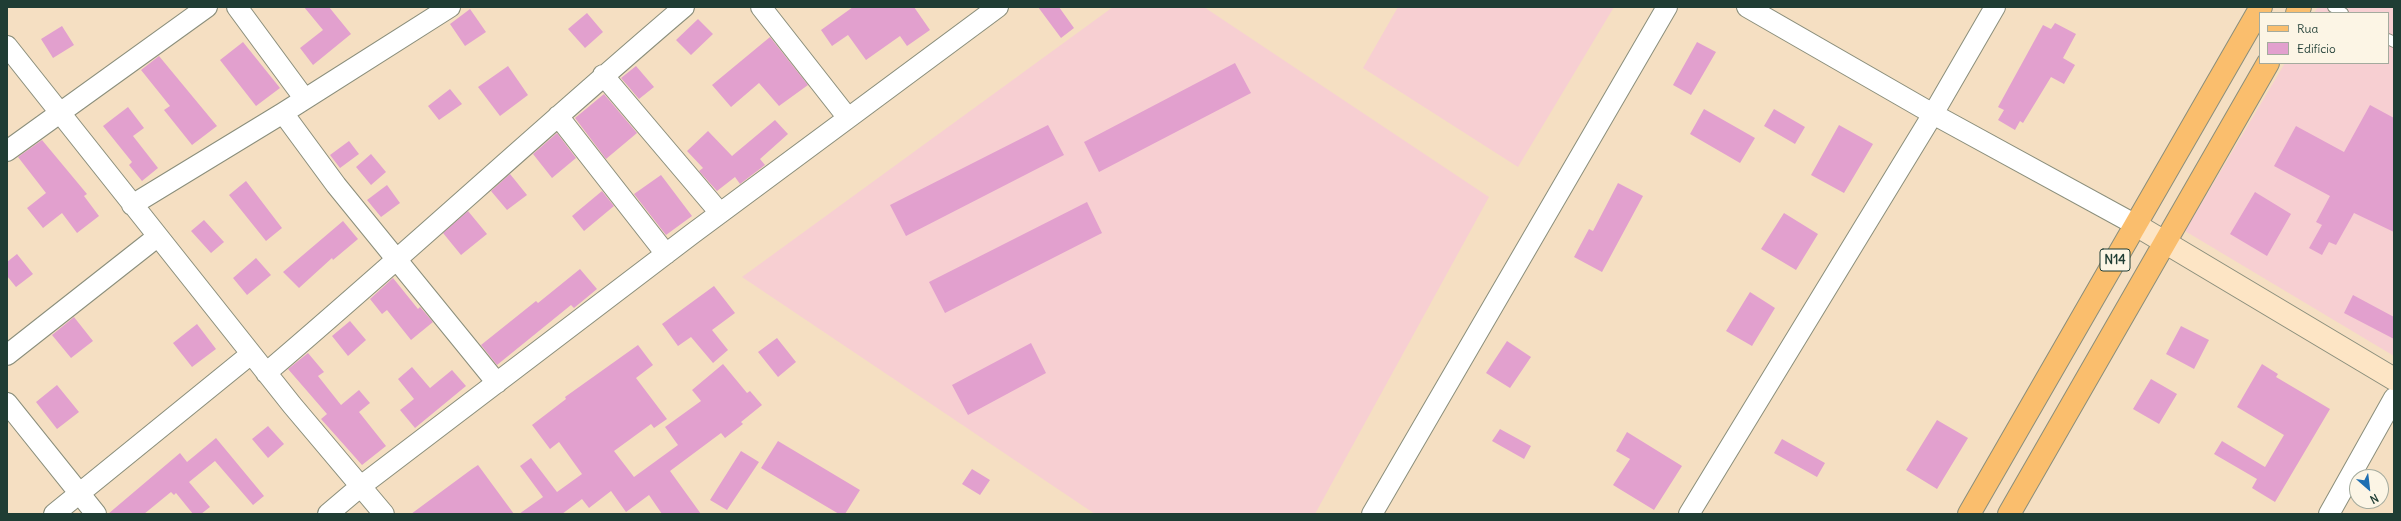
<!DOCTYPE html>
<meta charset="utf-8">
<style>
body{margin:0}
#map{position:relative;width:2401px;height:521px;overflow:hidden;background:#f5dfc2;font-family:Delius,sans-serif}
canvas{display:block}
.frame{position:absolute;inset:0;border:8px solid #1f3d34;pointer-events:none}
.legend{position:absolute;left:2259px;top:12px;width:130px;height:52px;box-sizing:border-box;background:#fcf5e5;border:1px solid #a4ab9e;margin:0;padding:5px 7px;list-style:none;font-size:12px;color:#1f3d34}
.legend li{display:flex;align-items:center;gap:8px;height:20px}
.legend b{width:20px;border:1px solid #a4ab9e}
.north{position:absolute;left:2349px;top:469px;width:40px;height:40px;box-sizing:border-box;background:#fcf5e5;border:1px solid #a4ab9e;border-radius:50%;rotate:152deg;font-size:11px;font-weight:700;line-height:16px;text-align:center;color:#1f3d34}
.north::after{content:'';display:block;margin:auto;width:14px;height:18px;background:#1f6fb2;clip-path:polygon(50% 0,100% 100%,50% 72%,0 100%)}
</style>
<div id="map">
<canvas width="2401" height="521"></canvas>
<div class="frame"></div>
<ul class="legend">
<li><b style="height:5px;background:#fabe6d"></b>Rua</li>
<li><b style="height:11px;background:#e2a0ce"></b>Edifício</li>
</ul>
<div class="north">N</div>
</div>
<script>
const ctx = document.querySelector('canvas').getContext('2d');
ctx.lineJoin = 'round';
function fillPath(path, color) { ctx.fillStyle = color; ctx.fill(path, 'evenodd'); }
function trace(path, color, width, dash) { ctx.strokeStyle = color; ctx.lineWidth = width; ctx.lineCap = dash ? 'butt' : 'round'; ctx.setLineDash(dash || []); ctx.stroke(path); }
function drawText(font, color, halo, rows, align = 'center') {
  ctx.font = font + ' Delius,sans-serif'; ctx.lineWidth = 3; ctx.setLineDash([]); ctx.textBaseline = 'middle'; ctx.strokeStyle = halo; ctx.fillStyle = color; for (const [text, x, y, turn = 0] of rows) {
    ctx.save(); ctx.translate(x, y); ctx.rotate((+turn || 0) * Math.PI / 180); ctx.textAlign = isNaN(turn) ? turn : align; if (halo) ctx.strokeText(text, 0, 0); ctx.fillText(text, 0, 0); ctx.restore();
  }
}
const built = new Path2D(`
 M1113 7H1204L1489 197 1315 514H1095L742 277Z
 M1398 7H1614L1518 167 1363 68Z
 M2318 7H2394V356L2185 231 2285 63H2388V13H2314Z`);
const building = new Path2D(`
 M304 7H329L351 34 313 65 300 48 323 30Z
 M853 7H914L930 30 907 46 900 36 866 60 848 35 832 46 821 30Z
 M1038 7H1059L1074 28 1061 38Z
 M470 9 486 32 465 46 450 24Z
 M587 13 603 32 585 48 568 29Z
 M698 19 713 34 691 55 676 40Z
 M2055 23 2076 34 2063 58 2075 65 2064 84 2051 77 2023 123 2020 121 2015 130 1998 120 2004 110 1998 107 2043 25 2051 29Z
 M62 26 74 45 53 58 41 39Z
 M770 37 808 85 779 106 759 83 731 107 712 85Z
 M243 42 280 88 256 106 220 60Z
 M1697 42 1716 52 1691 95 1673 85Z
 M159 56 217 126 192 145 164 110 170 106 141 70Z
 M1235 63 1251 93 1099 172 1084 142Z
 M508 66 528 95 500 116 478 87Z
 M636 66 654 87 639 99 621 78Z
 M450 89 462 104 439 120 428 106Z
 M604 94 637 133 606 159 575 118Z
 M2370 105 2394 118V232L2354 213 2336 245 2329 242 2322 255 2309 248 2322 225 2316 222 2330 196 2274 166 2296 126 2344 152Z
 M128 107 144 128 133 136 158 168 142 181 129 165 132 162 103 126Z
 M1704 109 1755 138 1740 163 1690 134Z
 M1774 109 1805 127 1795 144 1764 126Z
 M775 120 788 134 760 159 765 165 740 184 735 177 717 191 699 171 703 168 687 151 708 131 732 156Z
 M1048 125 1064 155 906 236 890 205Z
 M1839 125 1873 144 1844 193 1811 175Z
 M557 133 576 158 552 178 533 154Z
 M42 140 87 194 84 196 99 216 77 233 62 213 43 228 27 208 46 193 18 157Z
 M349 141 359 154 340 168 330 155Z
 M371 154 386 172 371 185 356 167Z
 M510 174 527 195 507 210 491 191Z
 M661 175 692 216 666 235 634 194Z
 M246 181 282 228 266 241 229 195Z
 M1618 183 1643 196 1602 272 1574 257 1589 229 1593 231Z
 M387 185 400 203 381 217 367 200Z
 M602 191 614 206 584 231 572 216Z
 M2255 192 2291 214 2267 256 2230 234Z
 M1087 202 1102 233 945 313 929 282Z
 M468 211 487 234 461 255 443 233Z
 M1784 213 1818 234 1796 270 1761 249Z
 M204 220 224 242 211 253 191 231Z
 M343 221 358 239 333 260 332 258 299 288 283 272Z
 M17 254 33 274 16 287 7 276V262Z
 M256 258 271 275 247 295 233 278Z
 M580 269 597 289 574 308 571 305 497 365 481 345 536 301 538 303Z
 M393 278 418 309 420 307 433 322 411 340 387 310 382 314 370 299Z
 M714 286 735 313 712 330 728 350 713 363 691 337 678 346 662 324Z
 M1750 292 1775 308 1752 346 1726 331Z
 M2353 295 2394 317V339L2344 313Z
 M74 317 93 341 71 358 52 335Z
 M350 321 366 340 348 356 332 336Z
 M197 324 216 349 192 367 173 343Z
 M2181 326 2209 340 2194 369 2166 354Z
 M777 338 796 362 778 377 758 352Z
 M1507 341 1531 357 1510 388 1486 373Z
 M1031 343 1046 373 968 415 952 385Z
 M638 345 653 365 636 378 667 419 654 428 651 424 614 451 634 477 678 445 665 427 701 401 692 390 723 364 747 393 750 391 762 405 741 422 743 424 725 438 721 433 670 471 701 514H662L649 495 626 512 611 491 589 508 582 499 562 514H519L543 497 520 466 531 458 557 492 582 474 559 442 550 449 532 425 566 399 565 397Z
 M308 353 324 372 318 376 341 405 359 390 370 403 359 412 386 446 362 465 321 419 327 414 288 369Z
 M2262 364 2278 374 2276 377 2330 409 2275 502 2252 488 2257 479 2214 454 2222 441 2265 467 2284 435 2237 407Z
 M412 367 430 388 452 370 466 386 415 428 400 410 414 399 398 379Z
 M2151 379 2177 394 2159 424 2133 409Z
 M57 385 79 412 57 429 36 402Z
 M1937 420 1968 438 1937 489 1906 470Z
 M268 426 284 444 268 458 252 439Z
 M1500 429 1531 446 1524 459 1492 441Z
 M1627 432 1682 466 1654 510 1613 485 1630 459 1616 451Z
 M216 438 264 496 253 505 215 461 189 482 210 507 201 514H193L176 493 174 495 171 492 144 514H108L180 453 187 462Z
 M1782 439 1825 463 1817 477 1774 453Z
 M778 441 860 490 845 514H839L761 468Z
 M741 451 759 462 727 510 710 500Z
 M478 465 514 514H411L472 469Z
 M972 469 990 480 980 495 962 484Z`);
const service = new Path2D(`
 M2333 7 2343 13
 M2388 39 2394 42`);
const minor = new Path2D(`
 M237 7 304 98
 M761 7 848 118
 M1747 7 1933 114 2136 225
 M7 46 292 405 384 514
 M603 75 720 213
 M283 113 336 185 497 383
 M558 116 666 254
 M7 151 207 7
 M132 205 283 113 450 7
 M7 355 157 237
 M266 373C407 253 543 127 684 7
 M7 403 96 514
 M54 514 251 354
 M328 514 361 486 692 234 998 7
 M1372 514 1667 7
 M1689 514 1933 114 1995 7
 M2329 514 2394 398`);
const secondary = new Path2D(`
 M2136 225 2394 379`);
const primary = new Path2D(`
 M2297 13 2300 7
 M1969 514 2261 7
 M2009 514 2268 63`);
const shields = [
 [2115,260,30]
];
const shieldNames = [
 ["N14",2115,260]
];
fillPath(built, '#f7cfd2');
fillPath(building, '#e2a0ce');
trace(service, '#8a8e7b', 12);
trace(minor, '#8a8e7b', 22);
trace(secondary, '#8a8e7b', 24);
trace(primary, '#8a8e7b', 24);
trace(service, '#fff', 10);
trace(minor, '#fff', 20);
trace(secondary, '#fde5c5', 22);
trace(primary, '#fabe6d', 22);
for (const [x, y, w] of shields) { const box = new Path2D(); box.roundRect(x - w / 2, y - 11, w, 22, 3); ctx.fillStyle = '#fcf5e5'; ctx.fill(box); trace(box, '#1f3d34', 1); }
drawText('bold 13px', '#1f3d34', null, shieldNames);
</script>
